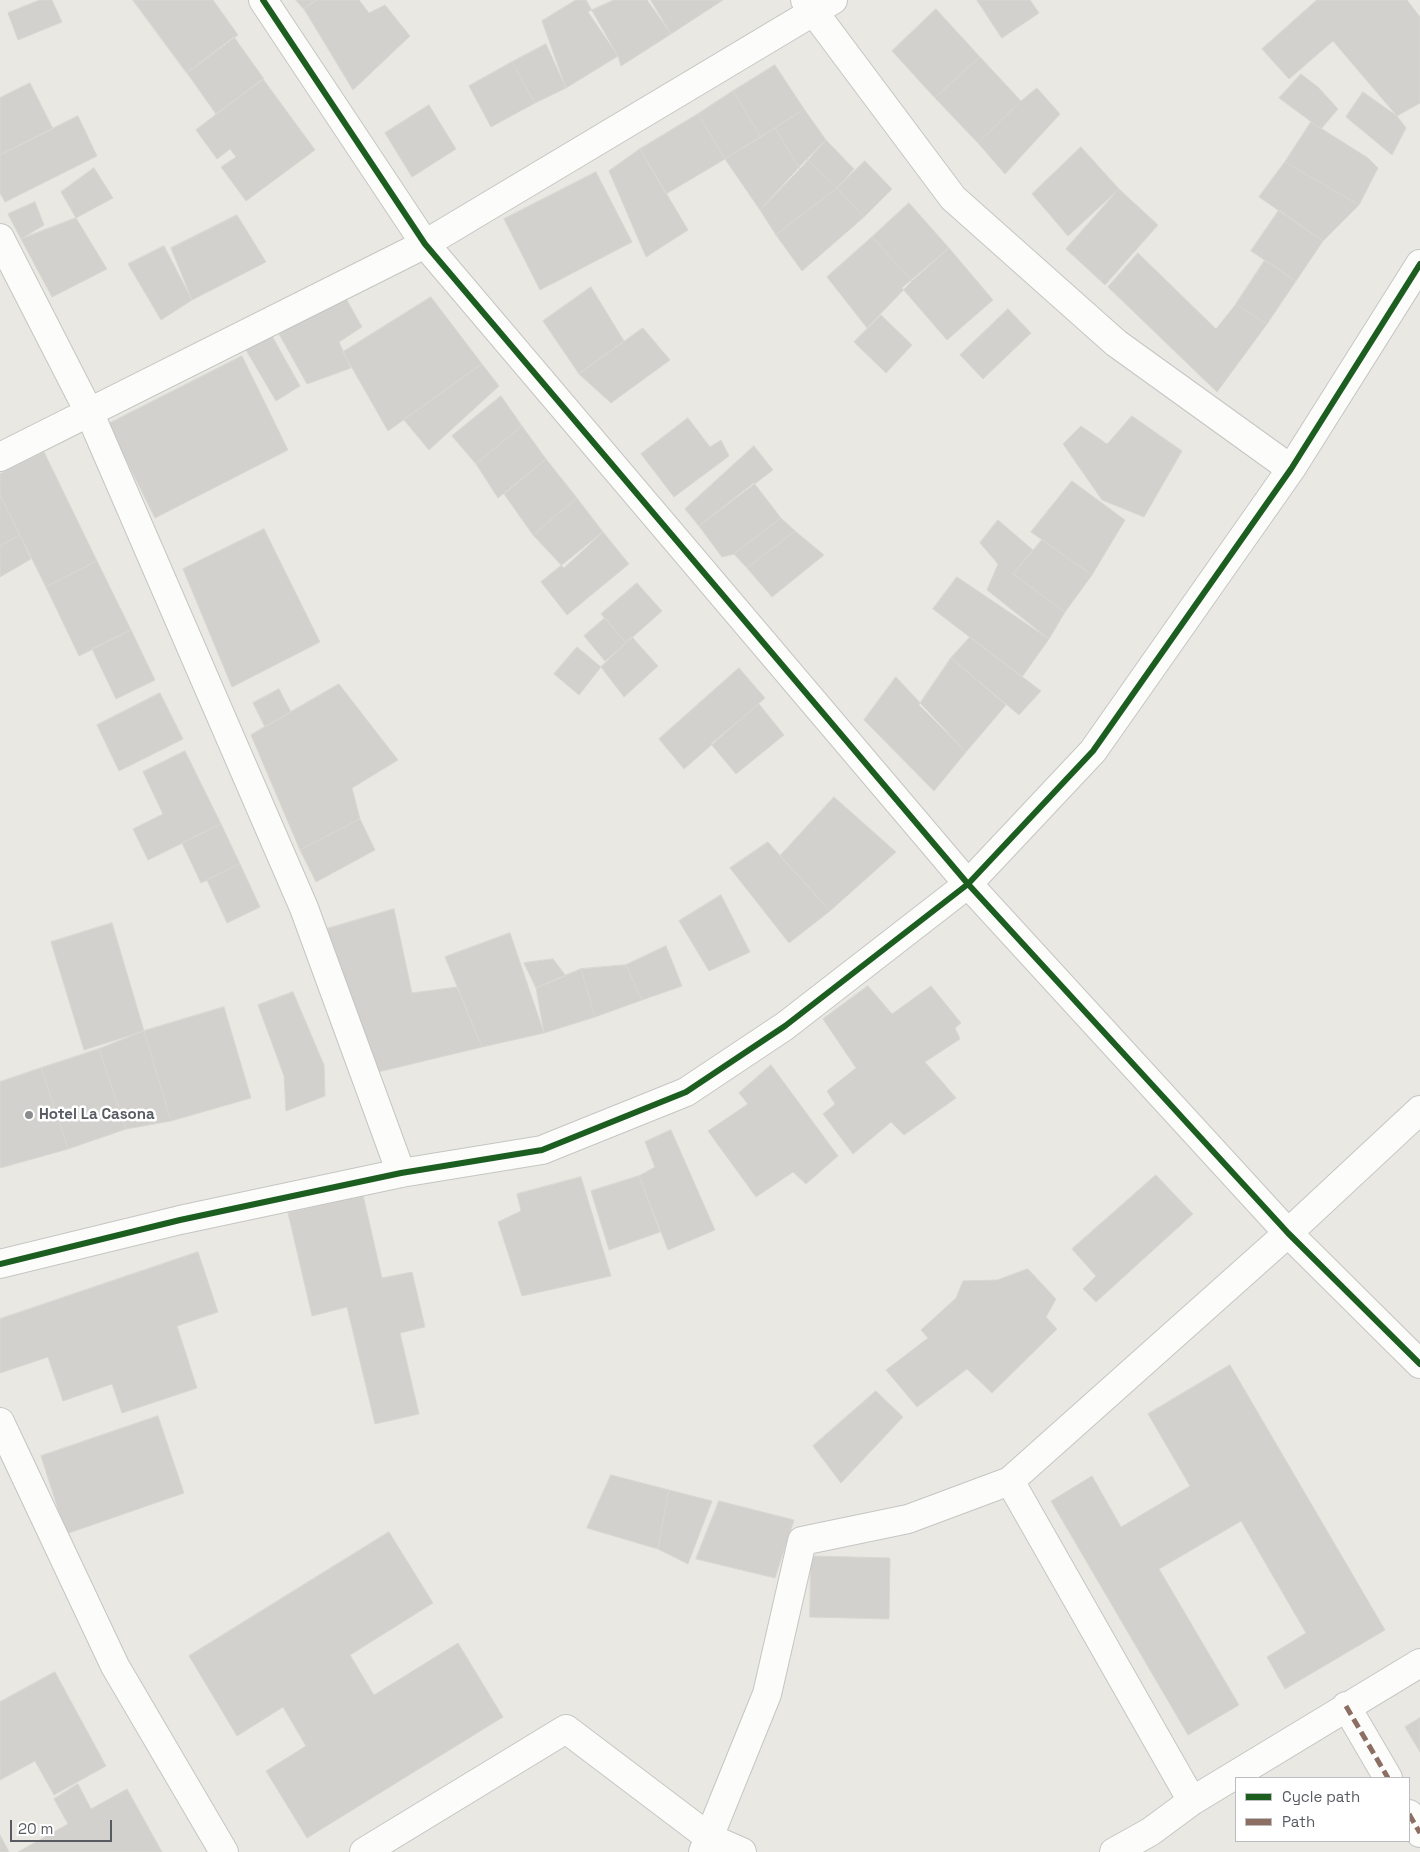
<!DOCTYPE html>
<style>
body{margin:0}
#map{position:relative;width:1420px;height:1852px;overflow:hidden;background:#e9e8e2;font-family:"Space Grotesk",sans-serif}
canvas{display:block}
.legend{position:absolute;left:1235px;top:1777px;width:175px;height:65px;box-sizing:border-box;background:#fff;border:1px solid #bcbdc0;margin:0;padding:6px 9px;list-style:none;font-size:15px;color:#585b61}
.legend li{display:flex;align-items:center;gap:10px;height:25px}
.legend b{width:25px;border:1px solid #bcbdc0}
.scale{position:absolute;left:10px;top:1820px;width:102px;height:22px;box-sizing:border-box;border:2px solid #585b61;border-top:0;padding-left:6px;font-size:15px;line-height:18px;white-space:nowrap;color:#585b61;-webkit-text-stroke:4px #fff;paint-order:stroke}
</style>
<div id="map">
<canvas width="1420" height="1852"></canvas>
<ul class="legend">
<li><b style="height:6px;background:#1b5e20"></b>Cycle path</li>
<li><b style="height:6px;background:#8d6e63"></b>Path</li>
</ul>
<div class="scale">20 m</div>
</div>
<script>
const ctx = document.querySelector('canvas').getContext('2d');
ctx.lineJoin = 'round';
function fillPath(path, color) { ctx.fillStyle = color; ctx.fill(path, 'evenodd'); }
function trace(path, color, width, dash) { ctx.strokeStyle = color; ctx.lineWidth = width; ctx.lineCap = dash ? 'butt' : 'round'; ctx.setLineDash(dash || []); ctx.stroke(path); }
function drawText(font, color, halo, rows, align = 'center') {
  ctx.font = font + ' "Space Grotesk",sans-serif'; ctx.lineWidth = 5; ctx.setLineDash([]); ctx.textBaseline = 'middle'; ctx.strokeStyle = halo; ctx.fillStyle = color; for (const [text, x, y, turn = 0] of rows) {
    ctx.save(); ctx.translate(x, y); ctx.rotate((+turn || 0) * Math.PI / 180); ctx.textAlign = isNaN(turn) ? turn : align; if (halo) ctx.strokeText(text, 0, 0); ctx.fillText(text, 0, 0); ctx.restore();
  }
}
const building = new Path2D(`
 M40 0H52L62 22 18 40 8 13Z
 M133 0H213L238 35 187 73Z
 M296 0H317L304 9Z
 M316 0H359L369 13 385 5 410 36 353 90 304 9Z
 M576 0H586L618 56 566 88 542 21Z
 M614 0H647L671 34 621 66 618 56 588 12Z
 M651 0H723L671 34Z
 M977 0H1030L1039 13 1002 38Z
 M1317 0H1407L1420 17V103L1397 116 1333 41 1289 79 1262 49Z
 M936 9 980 57 935 98 892 51Z
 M234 37 264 79 216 114 187 73Z
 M546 44 566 88 535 103 512 62Z
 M980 57 1021 101 978 143 935 98Z
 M512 62 535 103 491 127 469 86Z
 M775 65 804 109 761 137 733 91Z
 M1301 74 1318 87 1338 109 1321 129 1279 98Z
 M263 79 315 150 246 201 221 167 236 157 230 149 217 159 196 130Z
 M30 83 53 129 0 155V98Z
 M1037 88 1060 114 1005 174 978 143 1021 101Z
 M733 91 761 137 725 159 698 114Z
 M1363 92 1397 116 1406 128 1392 155 1346 117Z
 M429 105 456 149 412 177 385 133Z
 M804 109 826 140 800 169 775 128Z
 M698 114 725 159 666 194 640 149Z
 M78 116 97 156 5 202 0 193V155Z
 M1311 122 1368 158 1378 168 1359 205 1285 162Z
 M775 128 800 169 760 210 725 159Z
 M826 140 854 169 837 188 807 159Z
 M1081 147 1119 189 1068 236 1032 194Z
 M640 149 688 230 646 257 609 171Z
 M807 159 837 188 776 235 760 210Z
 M865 161 892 189 864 217 837 188Z
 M1285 162 1359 205 1323 241 1259 197Z
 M94 168 113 198 76 218 61 192Z
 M596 172 632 242 540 290 504 219Z
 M837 188 864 217 802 271 776 235Z
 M1119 189 1158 225 1105 285 1066 249Z
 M35 202 44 225 21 239 8 214Z
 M909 203 949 248 912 281 872 237Z
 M1279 210 1323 241 1296 281 1251 251Z
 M237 215 266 262 192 300 171 248Z
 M76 218 107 269 52 297 21 239Z
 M872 237 912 281 867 328 827 277Z
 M164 246 192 300 161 320 128 264Z
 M949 248 993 300 947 340 902 288Z
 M1138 253 1216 329 1236 304 1267 324 1217 392 1108 287Z
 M1265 260 1296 281 1267 324 1236 304Z
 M591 287 624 341 579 374 543 321Z
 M344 295 362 327 339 342 351 368 307 384 279 334Z
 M431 297 482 364 388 431 343 352Z
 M1008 309 1031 333 983 379 960 355Z
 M881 315 912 345 886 373 854 342Z
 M643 328 670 360 611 403 579 374Z
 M272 336 300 386 276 401 246 350Z
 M242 356 288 450 155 518 108 424Z
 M482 364 499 386 429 450 404 420Z
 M501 396 522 426 476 464 452 436Z
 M1132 416 1182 451 1144 517 1102 500 1063 444 1081 426 1107 444Z
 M688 418 710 447 721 440 729 456 674 497 641 454Z
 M522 426 546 459 498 498 476 464Z
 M754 446 773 470 699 526 685 509Z
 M44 452 97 561 46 587 0 495V474Z
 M546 459 577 498 533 535 504 494Z
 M1072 481 1125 520 1092 575 1031 532Z
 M754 483 781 518 734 554 722 557 699 526Z
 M0 495 20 535 0 546Z
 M577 498 603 532 564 568 533 535Z
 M781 518 795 531 747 568 734 554Z
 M998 520 1033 550 1013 574 1065 612 1049 639 987 590 998 564 980 543Z
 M264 529 320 642 232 687 183 569Z
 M795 531 824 555 772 597 747 568Z
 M603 532 629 564 567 615 541 582Z
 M20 535 31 559 0 577V546Z
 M1042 540 1092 575 1065 612 1013 574Z
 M97 561 131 630 79 656 46 587Z
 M957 577 1049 639 1022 677 933 609Z
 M637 583 662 611 626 643 601 614Z
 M605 618 626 643 605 661 584 636Z
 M131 630 155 680 116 699 92 649Z
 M632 637 658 666 624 697 601 667Z
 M970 637 1041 691 1019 715 951 658Z
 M577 647 601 667 579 695 554 674Z
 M951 658 1006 705 966 752 919 705Z
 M739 668 765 698 684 769 659 739Z
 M896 677 966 752 934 791 864 720Z
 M339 684 398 760 352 788 360 819 300 850 251 735Z
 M279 689 291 712 265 727 253 703Z
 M160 693 183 739 119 771 97 725Z
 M759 704 784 735 736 774 711 744Z
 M185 751 221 824 148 860 133 829 163 814 143 772Z
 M834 797 896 852 830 911 780 856Z
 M360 819 375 850 316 882 300 850Z
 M221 824 240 864 201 883 182 843Z
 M768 842 830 911 789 943 730 868Z
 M240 864 260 907 227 923 207 880Z
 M721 895 750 952 709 971 679 921Z
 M394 909 412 993 457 987 482 1047 374 1073 326 929Z
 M112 923 144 1031 84 1050 51 942Z
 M510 933 544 1033 482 1047 445 957Z
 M666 946 682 986 642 1000 626 965Z
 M553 959 566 976 536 988 524 963Z
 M626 965 642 1000 595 1017 581 969Z
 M581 969 595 1017 544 1033 536 988Z
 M868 986 892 1014 931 986 961 1023 955 1028 960 1039 925 1062 956 1098 904 1135 891 1122 853 1154 823 1114 835 1104 827 1091 856 1068 823 1019Z
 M293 992 324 1065 325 1096 286 1111 284 1076 258 1005Z
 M224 1007 251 1098 171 1121 144 1031Z
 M144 1031 171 1121 126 1129 99 1049Z
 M99 1049 126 1129 68 1149 41 1068Z
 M771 1065 838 1156 806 1184 793 1172 756 1197 708 1131 748 1104 739 1093Z
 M41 1068 68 1149 0 1168V1082Z
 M671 1130 715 1230 668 1250 639 1176 655 1167 645 1142Z
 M1156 1175 1193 1214 1096 1302 1083 1289 1096 1276 1072 1249Z
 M639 1176 660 1232 609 1250 591 1191Z
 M581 1177 611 1276 522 1296 498 1222 521 1211 517 1194Z
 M363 1195 382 1278 412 1272 425 1327 400 1333 419 1414 375 1424 347 1307 312 1316 288 1213Z
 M198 1252 218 1312 177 1326 197 1388 122 1413 112 1384 63 1401 48 1357 0 1373V1319Z
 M1028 1269 1056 1299 1046 1317 1057 1329 992 1393 967 1369 917 1407 886 1370 928 1338 921 1330 956 1298 963 1281 997 1280Z
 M1230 1365 1385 1630 1285 1689 1267 1657 1306 1633 1241 1521 1159 1569 1239 1705 1188 1735 1051 1501 1092 1476 1121 1527 1190 1486 1148 1414Z
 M876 1391 903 1417 841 1483 813 1446Z
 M158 1416 184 1493 66 1534 41 1456Z
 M611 1475 669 1490 658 1549 587 1528Z
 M669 1490 712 1501 688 1564 658 1549Z
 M719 1501 794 1520 775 1578 696 1559Z
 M389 1532 433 1603 350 1655 374 1695 458 1643 503 1717 307 1838 266 1771 306 1746 283 1707 237 1736 189 1656Z
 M811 1556 890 1558 889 1619 810 1617Z
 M55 1672 106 1766 54 1795 35 1761 0 1780V1702Z
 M1420 1718V1752L1405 1727Z
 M78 1784 91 1809 127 1789 162 1852H18L68 1824 54 1799Z
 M0 1835 9 1852H0Z`);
const minor = new Path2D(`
 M263 0 425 244 968 884 1288 1233 1420 1364
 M805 0 953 198 1116 343 1291 469
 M0 238 90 414 304 908 401 1173
 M0 457 425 244 833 0
 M0 1264 180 1220 401 1173 542 1150 686 1092 785 1026 968 884 1093 751 1291 469 1420 264
 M0 1422 115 1666 224 1852
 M1010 1481 1192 1801
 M1346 1706 1388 1778
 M1409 1814 1420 1833
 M364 1852 566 1729 710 1838 742 1852
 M703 1852 767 1694 802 1541 908 1519 1010 1481 1288 1233 1420 1110
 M1114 1852 1150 1832 1192 1801 1420 1663`);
const quiet = new Path2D(`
 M1346 1706 1388 1778
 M1409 1814 1420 1833`);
const cycleway = new Path2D(`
 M263 0 425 244 968 884 1288 1233 1420 1364
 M0 1264 180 1220 401 1173 542 1150 686 1092 785 1026 968 884 1093 751 1291 469 1420 264`);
const markers = [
 [29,1115,5,"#8b8c8e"]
];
const poiNames = [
 ["Hotel La Casona",39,1115]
];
fillPath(building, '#d2d1cd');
trace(building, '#d8d7d1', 1);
trace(minor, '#c5c6c4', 30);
trace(minor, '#fcfcfb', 28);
trace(quiet, '#8d6e63', 5, [10, 5]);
trace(cycleway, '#1b5e20', 6);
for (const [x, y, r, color] of markers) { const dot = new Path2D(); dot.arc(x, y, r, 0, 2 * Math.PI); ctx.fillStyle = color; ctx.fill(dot); trace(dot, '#fff', 2); }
drawText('bold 15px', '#585b61', '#fff', poiNames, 'left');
</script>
